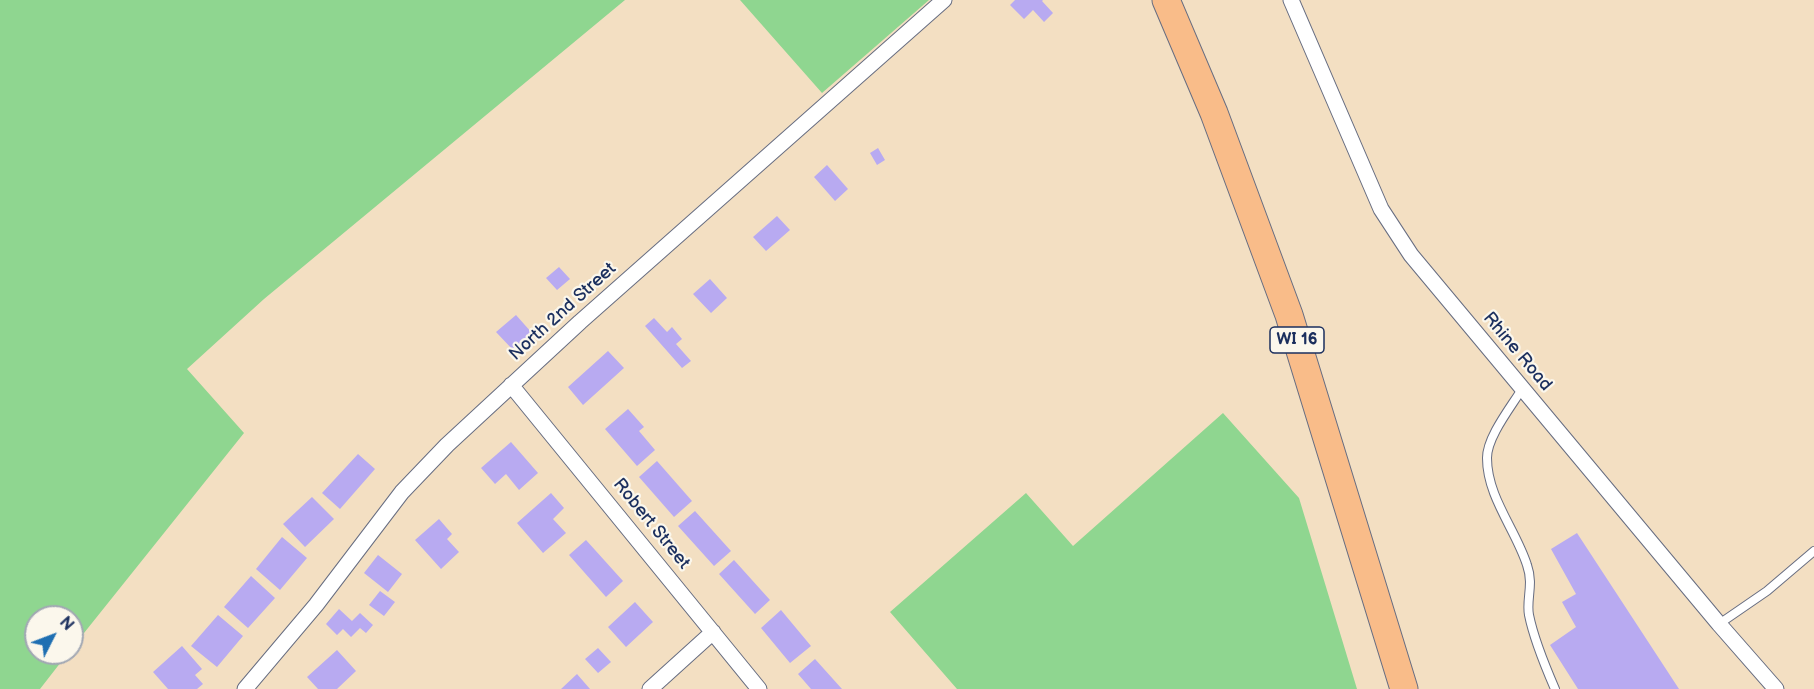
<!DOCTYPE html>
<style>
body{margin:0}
#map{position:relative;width:1814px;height:689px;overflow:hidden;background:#f3dfc2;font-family:"Balsamiq Sans",sans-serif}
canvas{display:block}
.north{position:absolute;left:24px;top:605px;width:60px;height:60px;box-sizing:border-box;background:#fbf7ec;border:2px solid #a1a7b3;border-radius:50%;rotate:48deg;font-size:16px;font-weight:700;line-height:24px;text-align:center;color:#1b2f5e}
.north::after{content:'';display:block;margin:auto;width:21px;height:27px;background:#1f6fb2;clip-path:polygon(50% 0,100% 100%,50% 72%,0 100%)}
</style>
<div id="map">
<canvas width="1814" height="689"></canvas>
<div class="north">N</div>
</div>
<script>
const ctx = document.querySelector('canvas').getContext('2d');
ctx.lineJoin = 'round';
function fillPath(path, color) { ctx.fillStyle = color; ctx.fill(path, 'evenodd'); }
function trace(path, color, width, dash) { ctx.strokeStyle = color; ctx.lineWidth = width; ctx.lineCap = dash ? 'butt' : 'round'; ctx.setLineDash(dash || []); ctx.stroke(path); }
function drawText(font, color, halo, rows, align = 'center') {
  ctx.font = font + ' "Balsamiq Sans",sans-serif'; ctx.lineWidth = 4.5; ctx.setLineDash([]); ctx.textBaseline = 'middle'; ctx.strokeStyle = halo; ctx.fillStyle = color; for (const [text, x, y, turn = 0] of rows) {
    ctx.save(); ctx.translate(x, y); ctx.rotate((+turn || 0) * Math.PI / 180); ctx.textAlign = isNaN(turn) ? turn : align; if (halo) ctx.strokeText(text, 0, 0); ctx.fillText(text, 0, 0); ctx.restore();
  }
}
const green = new Path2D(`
 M0 0H625L264 299 187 369 244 433 72 648V617H36V653H68L40 689H0Z
 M740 0H929L822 93Z
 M1223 413 1299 498 1357 689H957L890 612 1026 493 1073 546Z`);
const building = new Path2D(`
 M1015 0H1043L1042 1 1053 13 1044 22 1033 10 1024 19 1010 5Z
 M878 148 885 160 877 165 870 153Z
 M827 165 848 189 835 201 814 177Z
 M777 216 790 230 766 251 753 237Z
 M559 267 570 279 557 290 546 278Z
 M710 279 727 298 711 313 693 294Z
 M516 315 532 333 513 350 496 332Z
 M654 318 667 332 672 327 682 339 676 344 691 361 682 368 645 326Z
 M608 351 624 368 583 405 568 387Z
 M628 409 644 427 639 431 655 450 637 466 605 429Z
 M511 442 538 473 519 490 506 474 495 484 481 468Z
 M358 454 375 469 340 509 322 493Z
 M657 461 692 501 674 517 639 477Z
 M551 493 564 508 553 519 566 533 543 553 517 523Z
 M312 497 334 519 305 547 283 524Z
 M695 511 731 551 714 566 678 526Z
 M439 519 452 534 447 539 459 552 441 569 415 540Z
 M1577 533 1679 689H1578L1550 645 1576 627 1562 602 1576 594 1551 549Z
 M282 537 307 558 280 590 256 569Z
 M586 540 623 581 606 597 569 555Z
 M378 555 402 574 388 592 364 573Z
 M734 560 770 600 755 614 719 574Z
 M251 576 275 598 248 628 224 607Z
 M380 591 395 602 384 616 369 605Z
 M635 602 653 622 626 647 608 627Z
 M339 609 352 621 360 613 373 625 366 633 360 628 351 637 343 629 337 635 326 624Z
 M781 610 811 646 790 663 761 628Z
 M218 615 243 636 217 667 191 646Z
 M182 646 202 669 195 675 203 684 197 689H168L153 672Z
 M598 648 611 662 598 673 585 659Z
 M337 650 356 671 337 689H318L307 677Z
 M815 659 842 689H811L798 674Z
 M577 674 590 689H561Z`);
const lane = new Path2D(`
 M1522 389C1511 407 1487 437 1487 458 1487 497 1516 530 1527 565 1534 585 1526 599 1529 615 1534 640 1545 666 1555 689
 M1719 624 1767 591 1814 551`);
const street = new Path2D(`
 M1291 0 1381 209 1411 255 1719 624 1776 689
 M511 385 759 689
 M245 689 316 605 402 492 447 445 580 322 944 0
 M650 689 713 632`);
const highway = new Path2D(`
 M1166 0 1214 113 1289 315 1404 689`);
const shields = [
 [1297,340,54]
];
const shieldNames = [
 ["WI 16",1297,340]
];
const streetNames = [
 ["North 2nd Street",563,312,-42],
 ["Rhine Road",1517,352,50],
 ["Robert Street",651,524,51]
];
fillPath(green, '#8fd690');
fillPath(building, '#b8aaf1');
trace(lane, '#676d81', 10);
trace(street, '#676d81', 17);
trace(highway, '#676d81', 29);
trace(lane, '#fff', 8);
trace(street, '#fff', 15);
trace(highway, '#f9bc89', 27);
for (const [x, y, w] of shields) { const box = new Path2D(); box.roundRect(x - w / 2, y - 13, w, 26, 4.5); ctx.fillStyle = '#fbf7ec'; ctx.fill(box); trace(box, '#1b2f5e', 1.5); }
drawText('bold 16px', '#1b2f5e', null, shieldNames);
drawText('18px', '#1b2f5e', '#fbf7ec', streetNames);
</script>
